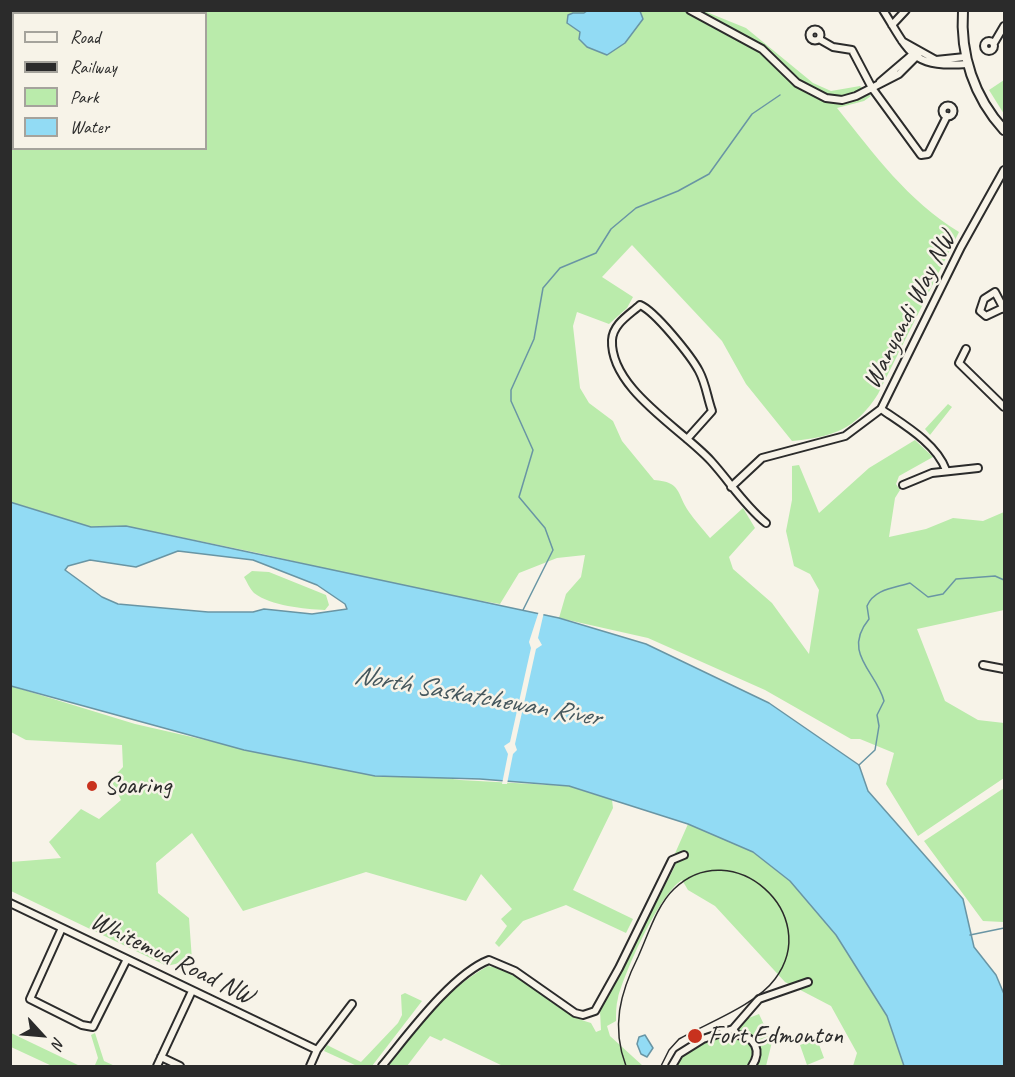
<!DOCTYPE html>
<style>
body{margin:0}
#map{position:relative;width:1015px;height:1077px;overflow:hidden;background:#f7f3e8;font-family:Caveat,sans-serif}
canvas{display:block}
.frame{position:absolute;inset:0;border:12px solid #2b2b2b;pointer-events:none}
.legend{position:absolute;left:12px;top:12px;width:195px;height:138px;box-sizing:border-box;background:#f7f3e8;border:2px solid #a5a39c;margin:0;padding:8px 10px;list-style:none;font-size:18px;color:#2b2b2b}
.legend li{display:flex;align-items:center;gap:12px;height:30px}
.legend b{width:30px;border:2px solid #a5a39c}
.north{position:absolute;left:12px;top:1005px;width:60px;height:60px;-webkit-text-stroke:4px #f7f3e8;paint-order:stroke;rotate:116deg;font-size:16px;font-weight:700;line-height:24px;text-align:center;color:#2b2b2b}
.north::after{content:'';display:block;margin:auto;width:21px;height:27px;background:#2b2b2b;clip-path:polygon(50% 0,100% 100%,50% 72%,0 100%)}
</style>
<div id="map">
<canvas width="1015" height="1077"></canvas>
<div class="frame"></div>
<ul class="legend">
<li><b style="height:8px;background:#f7f3e8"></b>Road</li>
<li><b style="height:8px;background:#2b2b2b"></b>Railway</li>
<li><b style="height:16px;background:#baebab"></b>Park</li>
<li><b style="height:16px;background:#92dbf4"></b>Water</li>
</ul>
<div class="north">N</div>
</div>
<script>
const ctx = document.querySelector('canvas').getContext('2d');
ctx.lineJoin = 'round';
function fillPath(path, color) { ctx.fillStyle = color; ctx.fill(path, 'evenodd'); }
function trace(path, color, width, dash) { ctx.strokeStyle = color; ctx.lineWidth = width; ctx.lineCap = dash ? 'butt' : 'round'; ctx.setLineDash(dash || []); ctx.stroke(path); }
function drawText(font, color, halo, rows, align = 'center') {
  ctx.font = font + ' Caveat,sans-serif'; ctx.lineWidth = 5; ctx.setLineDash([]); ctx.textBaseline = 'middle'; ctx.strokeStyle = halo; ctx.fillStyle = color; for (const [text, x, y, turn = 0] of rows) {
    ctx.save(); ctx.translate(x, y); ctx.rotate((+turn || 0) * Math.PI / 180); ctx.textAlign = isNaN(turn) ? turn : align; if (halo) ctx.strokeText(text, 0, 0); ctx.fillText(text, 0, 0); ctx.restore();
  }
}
const green = new Path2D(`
 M11 11H704L746 28 813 83 831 91 860 86 871 96 864 101 837 108C876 156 906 199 959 232L878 394C855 430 833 437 792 441L746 384 722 341 632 245 602 277 633 297 627 308 609 324 577 312 573 326 580 388 589 403 613 421 622 441 654 480C682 482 676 493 689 512 695 521 703 529 710 538L743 508 755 528 729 557 733 569 772 603 809 654 819 590 810 574 794 566 786 531 792 500V466L799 465 819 513 869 468 915 440 933 457 899 476 896 484 900 490 895 498 889 537 926 529 953 518 983 521 1004 512V610L917 629 945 701 978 720 1004 723V778L918 836 886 784 894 753 860 739H851L765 690 648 638 559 618 566 594 581 577 585 555 557 558 519 573 500 604 428 592 258 553 126 526 91 527 11 502ZM14 14H206V148H14Z
 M1004 80V114L989 90Z
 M948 404 952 407 930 435 925 429Z
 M252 571 269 572 326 595 329 605 325 610C304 609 271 606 254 593 250 589 247 582 244 577Z
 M11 686 135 724 249 750 460 780 569 786 612 800 613 808 573 890 633 919 626 933 566 905 523 921 499 947 495 943 507 926 501 919 512 909 481 874 466 901 366 872 243 911 192 833 156 863 158 893 189 918 192 960 167 966 11 891V862L61 858 49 842 81 809 99 819 121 800 111 780 123 767 122 745 26 740 11 732Z
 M1004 788V925L1003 922 983 921 924 841Z
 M688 824 753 852 790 881 836 935 887 1016 904 1066H853L857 1053 831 1006 785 982 715 906 688 890 682 880C660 893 625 971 618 998 616 1005 616 1013 616 1021L607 1026 610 1036 643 1066H503L444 1038 441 1041 430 1036 407 1066H388C418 1028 444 990 488 966 528 972 552 1013 591 1023L596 1032 601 1030 600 1011 675 866 673 858Z
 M405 993 422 1001 372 1066H357L324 1051 327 1045 361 1062 398 1023 402 1015 401 995Z
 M759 1014 772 1042 766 1066H673C690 1035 729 1026 759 1014Z
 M11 1033 80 1066H52L11 1047Z
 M95 1033 104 1061 115 1066H87L95 1065 98 1058 91 1035Z
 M817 1039 824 1058 807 1065 800 1045Z`);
const water = new Path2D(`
 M587 11H640L643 19 625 43 607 55 587 47 579 39 580 32 567 23 568 15 573 13H584Z
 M10 502 91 527 126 526 559 618 646 644 769 703 859 765 868 791 963 899 974 947 996 975 1004 994V1066H904L887 1016 836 935 790 881 753 852 688 824 569 786 480 779 375 776 244 750 11 686ZM178 551 253 560 317 585 345 604 347 609 312 614 264 609 253 612H208L118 604 102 597 65 570 68 566 90 560 136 567Z
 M645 1035 653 1048 647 1057 641 1054 637 1044 639 1037Z`);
const pier = new Path2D(`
 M539 611 544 612 538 638 542 645 536 649 515 744 517 750 513 754 507 784H502L508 754 504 746 510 742 531 648 529 642Z`);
const stream = new Path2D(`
 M48 14 51 10
 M10 50 14 47
 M523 610 553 550 545 528 519 497 533 450 511 401V390L534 339 543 288 560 268 596 253 611 229 636 208 678 191 709 174 752 114 780 95
 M859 765 875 750 879 726 877 715 884 701C877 672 841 653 869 619L867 606C874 589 894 588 910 583L928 597 943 594 956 579 995 576 1004 580
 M970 935 1004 928`);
const minor = new Path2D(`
 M690 10 762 49 797 83 826 98 842 100 856 96 899 74 920 53
 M883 10C910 53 911 68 967 64
 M892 25 906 10
 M809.5 35a5.5 5.5 0 1 1 11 0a5.5 5.5 0 1 1-11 0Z
 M819 39 833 47 852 50 872 88 921 155 928 154 947 116
 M984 46a5 5 0 1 1 10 0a5 5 0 1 1-10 0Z
 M902 41 936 60 965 57
 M994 43 1004 26
 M880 82 914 53
 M942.5 111a5.5 5.5 0 1 1 11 0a5.5 5.5 0 1 1-11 0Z
 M1003 308 986 316 980 311 984 299 995 292 1004 309
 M966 349 959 363 1004 407
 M881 409C904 425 936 443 946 470
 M687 439 712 411C707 397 706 384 699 371 691 356 655 311 640 305 629 315 613 324 612 340 610 389 682 429 711 461 730 482 744 505 766 523
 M903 485 932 473 978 468
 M731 487 762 458 845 436 881 409 961 247 1004 170
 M983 665 1004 669
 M10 903 317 1050
 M62 928 30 999 82 1025 93 1027 127 959
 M733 1029 737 1035C755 1036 762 1051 752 1066
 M161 1057 180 1066
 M157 1066 192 991
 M310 1066 317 1050 352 1004
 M382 1066C407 1036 452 974 489 960L515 971 575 1013 583 1015 595 1011 619 968 672 860 684 855
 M672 1066 679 1054 703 1039 733 1029 759 999 808 982`);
const tertiary = new Path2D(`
 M963 10C960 55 974 97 1004 130`);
const rail = new Path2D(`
 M626 1066C611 1027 620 993 638 957 648 935 657 905 674 889 732 833 824 914 775 979 756 1005 707 1023 679 1039L669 1050 661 1066`);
const markers = [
 [92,786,6,"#c8321e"],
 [695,1036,8,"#c8321e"]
];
const streetNames = [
 ["Wanyandi Way NW",910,310,-63],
 ["Whitemud Road NW",172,959,26]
];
const poiNames = [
 ["Soaring",104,786],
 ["Fort Edmonton",708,1036]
];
const waterNames = [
 ["North Saskatchewan River",477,697,10]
];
fillPath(green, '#baebab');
fillPath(water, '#92dbf4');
trace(water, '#6995a4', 1.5);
fillPath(pier, '#f7f3e8');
trace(stream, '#6995a4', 1.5);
trace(minor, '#2b2b2b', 10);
trace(tertiary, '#2b2b2b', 12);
trace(minor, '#f7f3e8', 6);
trace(tertiary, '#f7f3e8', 8);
trace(rail, '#2b2b2b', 1.5);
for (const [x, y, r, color] of markers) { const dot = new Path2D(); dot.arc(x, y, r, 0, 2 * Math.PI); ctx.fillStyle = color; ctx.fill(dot); trace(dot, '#f7f3e8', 2); }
drawText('26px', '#2b2b2b', '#f7f3e8', streetNames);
drawText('26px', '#2b2b2b', '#f7f3e8', poiNames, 'left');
drawText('italic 27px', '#45575d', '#f7f3e8', waterNames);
</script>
